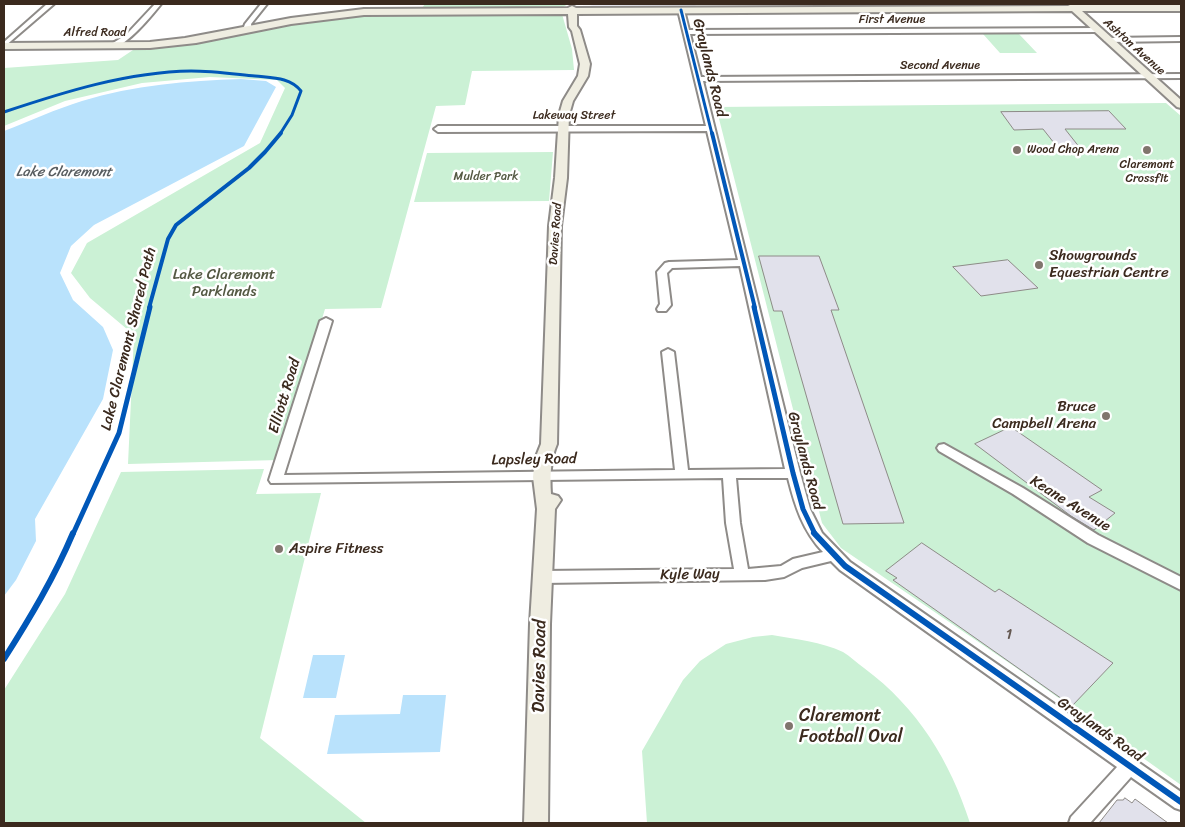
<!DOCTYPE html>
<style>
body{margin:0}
#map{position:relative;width:1185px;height:827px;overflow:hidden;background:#fff;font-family:Sriracha,sans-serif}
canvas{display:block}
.frame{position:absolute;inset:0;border:5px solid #3b2a1e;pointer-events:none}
</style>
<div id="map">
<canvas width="1185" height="827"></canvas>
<div class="frame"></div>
</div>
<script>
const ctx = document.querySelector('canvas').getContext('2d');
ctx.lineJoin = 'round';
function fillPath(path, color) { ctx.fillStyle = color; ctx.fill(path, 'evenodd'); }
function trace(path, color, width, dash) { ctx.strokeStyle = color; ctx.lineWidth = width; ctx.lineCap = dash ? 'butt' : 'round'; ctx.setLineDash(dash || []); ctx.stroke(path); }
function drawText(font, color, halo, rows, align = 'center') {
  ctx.font = font + ' Sriracha,sans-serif'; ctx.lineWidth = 5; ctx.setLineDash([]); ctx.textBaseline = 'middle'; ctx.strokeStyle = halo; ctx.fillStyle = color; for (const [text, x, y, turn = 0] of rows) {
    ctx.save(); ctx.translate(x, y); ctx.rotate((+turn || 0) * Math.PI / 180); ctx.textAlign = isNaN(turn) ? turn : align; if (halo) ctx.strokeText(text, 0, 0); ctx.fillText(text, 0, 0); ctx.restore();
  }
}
const built = new Path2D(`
 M589 4H695L696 7H597L589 5Z`);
const green = new Path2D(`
 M425 4H568L563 7 422 8Z
 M556 13 562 14 572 49 574 70 472 71 465 105 436 106 381 308 325 309 279 460 128 464 134 335 90 298 71 273 87 243 260 143 285 88 277 80 210 77 142 83 65 101 4 126V68L118 60 136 48 178 45 335 17Z
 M983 34H1019L1037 53H1000Z
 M1166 103 1181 116V785L1015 667 841 548 822 523 716 107Z
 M553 152 549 201 414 202 427 153Z
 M264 469 256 494 321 493 260 738 366 823H4V690L65 594 121 472Z
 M772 635C795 639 822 642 843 652 850 656 857 663 864 668 918 708 950 761 970 823H647L642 751 683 680 700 661 726 644 753 637Z`);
const water = new Path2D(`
 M241 79 266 81 276 87 244 146 94 225 71 246 60 273 73 300 103 327 113 350 103 399 35 519 36 541 16 580 4 596V131C30 121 56 109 82 101 134 85 187 81 241 79Z
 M313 655H345L336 698H303Z
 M403 695H446L440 752 327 754 335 715 400 714Z`);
const building = new Path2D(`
 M1109 111 1126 129H1065L1080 148H1058L1043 129 1014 130 1001 112Z
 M759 256H819L839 310H831L904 523 843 524 782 311H774Z
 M1008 260 1038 288 981 296 953 267Z
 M1011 427 1102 490 1089 497 1115 513 1094 530 1071 516 975 444Z
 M922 543 995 592 999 589 1113 663 1072 706 893 580 897 578 886 571Z
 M1125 798 1132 803 1135 799 1168 823H1099L1117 800H1123Z`);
const minor = new Path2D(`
 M47 4H54L4 47V42Z
 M155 4H161C153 14 126 47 113 47V43L126 35Z
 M261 4H267L251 24 252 31H248L244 27 245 24Z
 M681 8 684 10 689 30 1097 28 1100 30 1097 32 690 34 701 77 1181 74V78L703 81 800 473 810 509 822 533 850 562 1181 792V810L1175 808 1131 777 1090 823H1069L1071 817 1117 767 840 570 831 561 802 568 784 577 765 580 542 583 537 581 535 577 537 573 542 571 734 569 726 523 723 478 271 483 269 480 320 321 326 318 332 321 284 475 675 470 662 352 668 349 674 352 688 470 785 469 740 266 672 268 667 273 671 305 666 311H658L657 309 660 304 657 272 665 263 669 262 738 260 707 131 438 132 434 129 438 126H706L678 10ZM736 478H788C795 506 803 531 823 552L793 559 781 566 748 569 740 523Z
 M1181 37V41L1108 42 1104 40 1108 38Z
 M944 444 1023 488 1098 535 1181 577V590L1088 543 1013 494 939 451 937 448 939 445Z`);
const major = new Path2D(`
 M1072 4 1181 5V11H1082L1181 100V108L1177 107 1072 11 577 14V26L580 30 590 64 588 76 573 101 569 115 567 178 561 226 557 444C550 460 550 477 551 494L558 496 561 500 555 509 550 624 548 823H524L530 624 537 509 533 477 535 459 541 444 549 226 555 178 559 115 563 101 578 76 580 64 572 31 569 27 568 14 364 15 291 24 196 43 150 48 4 49V43L150 42 185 38 291 18 364 9 568 8 572 6 576 8 1068 6Z`);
const cyclewayFar3 = new Path2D(`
 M681 10 712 134
 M4 112C64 92 127 72 191 71 212 71 234 74 255 76 272 78 290 77 301 91L292 115 280 134`);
const cyclewayFar2 = new Path2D(`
 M712 133 755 308
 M149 308 168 239 176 225 249 168 265 152 281 133`);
const cyclewayFar1 = new Path2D(`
 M754 307 793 473 803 509 815 534
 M73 534 119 433 150 307`);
const cycleway = new Path2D(`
 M814 533 845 566 1181 802
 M4 659C30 618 54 578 73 533`);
const markers = [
 [1017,150,5,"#80756d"],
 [1147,150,5,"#80756d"],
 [1039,265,5,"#80756d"],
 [1106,416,5,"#80756d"],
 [279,549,5,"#80756d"],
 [789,726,5,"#80756d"]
];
const farStreetnames = [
 ["First Avenue",892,20],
 ["Alfred Road",95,33],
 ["Ashton Avenue",1134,47,42],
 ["Second Avenue",940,66],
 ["Lakeway Street",574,116],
 ["Davies Road",556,234,-86]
];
const farPoinames = [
 ["Wood Chop Arena",1027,150],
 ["Claremont",1147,165,"center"],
 ["Crossfit",1147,179,"center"]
];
const farParknames = [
 ["Mulder Park",486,177]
];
const farWaternames = [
 ["Lake Claremont",64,172]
];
const streetNames = [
 ["Graylands Road",709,68,76],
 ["Lake Claremont Shared Path",129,339,-76],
 ["Elliott Road",285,396,-73],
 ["Lapsley Road",534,460,-1],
 ["Graylands Road",805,461,75],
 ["Keane Avenue",1070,504,32],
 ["Kyle Way",690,575,-1],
 ["Graylands Road",1100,730,35]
];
const poiNames = [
 ["Showgrounds",1049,256],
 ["Equestrian Centre",1049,273],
 ["Bruce",1096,407,"right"],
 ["Campbell Arena",1096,424,"right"],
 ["Aspire Fitness",289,549]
];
const parkNames = [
 ["Lake Claremont",224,275],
 ["Parklands",224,292]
];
const nearNumbernames = [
 ["1",1009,635]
];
const nearStreetnames = [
 ["Davies Road",540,666,-89]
];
const nearPoinames = [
 ["Claremont",799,716],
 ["Football Oval",799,737]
];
fillPath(built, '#f3f3fc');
fillPath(green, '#cbf1d5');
fillPath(water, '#b9e2fc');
fillPath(building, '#e1e1eb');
trace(building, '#8e8b88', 1);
trace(minor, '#8e8b88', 4);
trace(major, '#8e8b88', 4);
fillPath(minor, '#fff');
fillPath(major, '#efede1');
trace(cyclewayFar3, '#0057b8', 3);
trace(cyclewayFar2, '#0057b8', 4);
trace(cyclewayFar1, '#0057b8', 5);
trace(cycleway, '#0057b8', 6);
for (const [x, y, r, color] of markers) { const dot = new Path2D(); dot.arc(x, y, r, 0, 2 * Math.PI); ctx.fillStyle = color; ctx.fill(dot); trace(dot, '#fff', 2); }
drawText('12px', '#3b2a1e', '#fff', farStreetnames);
drawText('12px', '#3b2a1e', '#fff', farPoinames, 'left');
drawText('12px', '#545943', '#fff', farParknames);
drawText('italic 14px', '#585d60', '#fff', farWaternames);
drawText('15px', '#3b2a1e', '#fff', streetNames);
drawText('15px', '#3b2a1e', '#fff', poiNames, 'left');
drawText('15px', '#545943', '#fff', parkNames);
drawText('15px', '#645851', null, nearNumbernames);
drawText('18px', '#3b2a1e', '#fff', nearStreetnames);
drawText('18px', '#3b2a1e', '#fff', nearPoinames, 'left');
</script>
